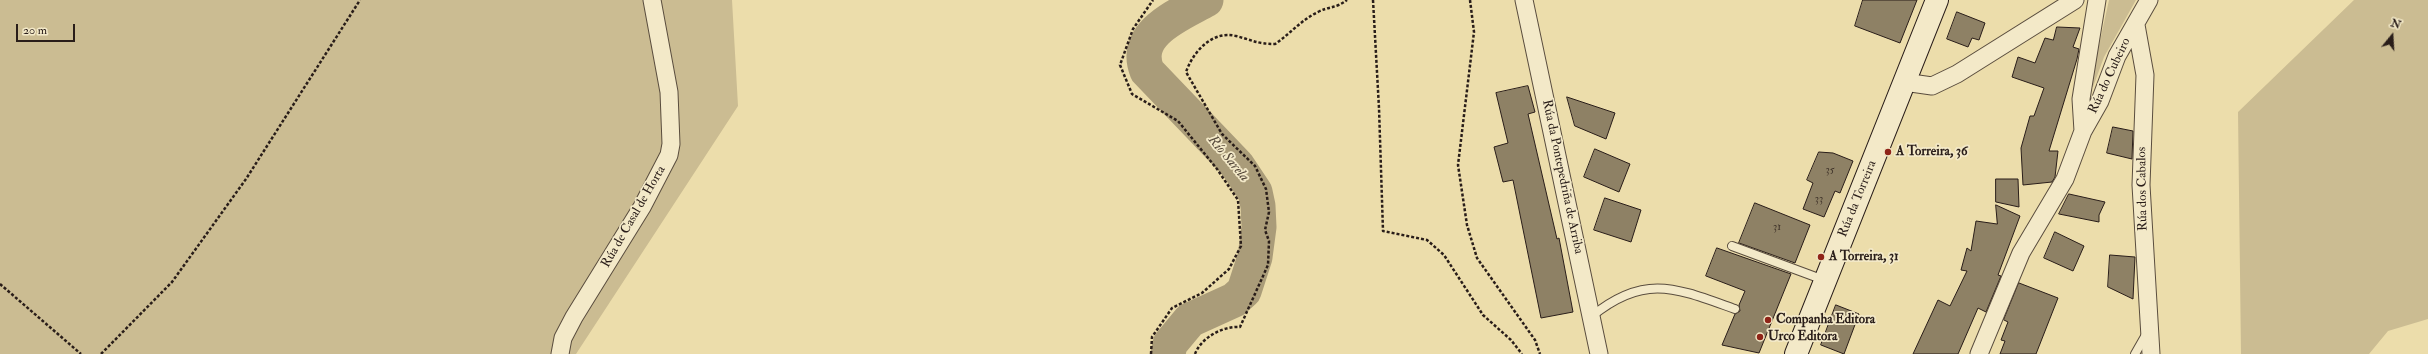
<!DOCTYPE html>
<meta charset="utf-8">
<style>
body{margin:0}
#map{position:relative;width:2428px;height:354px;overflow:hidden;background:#ecddab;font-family:"IM FELL Double Pica",serif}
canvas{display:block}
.north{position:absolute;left:2372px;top:16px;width:40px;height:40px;-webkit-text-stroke:3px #f3e9c8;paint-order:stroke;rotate:18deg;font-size:11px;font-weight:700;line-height:16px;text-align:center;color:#291d19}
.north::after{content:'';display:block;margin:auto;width:14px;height:18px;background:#291d19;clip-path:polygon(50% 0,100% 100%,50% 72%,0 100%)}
.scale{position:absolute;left:16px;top:24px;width:59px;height:18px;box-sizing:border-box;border:2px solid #291d19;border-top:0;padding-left:5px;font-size:12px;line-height:14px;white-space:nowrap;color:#291d19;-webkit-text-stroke:3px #f3e9c8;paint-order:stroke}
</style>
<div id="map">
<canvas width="2428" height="354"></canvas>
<div class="north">N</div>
<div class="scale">20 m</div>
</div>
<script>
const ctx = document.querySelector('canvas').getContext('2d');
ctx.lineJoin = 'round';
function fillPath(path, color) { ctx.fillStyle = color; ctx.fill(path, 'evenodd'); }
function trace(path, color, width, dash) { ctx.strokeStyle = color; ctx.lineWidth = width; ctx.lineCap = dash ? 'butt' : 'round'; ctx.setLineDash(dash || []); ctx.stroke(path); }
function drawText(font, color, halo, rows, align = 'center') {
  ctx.font = font + ' "IM FELL Double Pica",serif'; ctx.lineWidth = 3.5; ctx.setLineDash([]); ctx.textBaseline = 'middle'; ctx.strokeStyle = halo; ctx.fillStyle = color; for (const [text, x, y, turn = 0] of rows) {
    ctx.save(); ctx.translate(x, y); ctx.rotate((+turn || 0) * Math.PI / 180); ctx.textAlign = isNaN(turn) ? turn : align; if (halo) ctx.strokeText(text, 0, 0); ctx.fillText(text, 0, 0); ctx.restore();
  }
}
const green = new Path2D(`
 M0 0H732L738 106 576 354H0Z
 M2109 0H2136L2104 57 2093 87 2090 86Z
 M2354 0H2428V319L2388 331 2369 354H2241L2238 112Z`);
const river = new Path2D(`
 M1168 354 1170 344 1190 320 1234 300 1244 291 1255 257 1259 227 1258 206 1255 192 1237 165 1147 71C1132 33 1179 15 1206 0`);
const building = new Path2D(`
 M1863 0H1917L1900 43 1855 26Z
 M1957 12 1985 23 1979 40 1972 38 1968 47 1947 39Z
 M2057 27 2080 28 2073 47 2079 49 2077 59 2049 151H2058L2055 177 2052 182 2023 185 2021 148 2030 116H2034L2044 88 2012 77 2018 57 2035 63 2045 38 2053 40Z
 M1528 86 1535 112 1528 114 1557 239 1559 238 1573 312 1541 318 1513 180 1503 182 1494 147 1508 143 1496 93Z
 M1567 97 1615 113 1606 139 1575 126Z
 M2113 127 2133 131 2132 159 2107 153Z
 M1595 149 1630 164 1619 192 1584 177Z
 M1819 152 1833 153 1853 161 1840 193 1835 191 1824 217 1803 209 1813 183 1807 180Z
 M1996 179H2018L2019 207 1996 202Z
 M2069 194 2105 202 2099 215V222L2059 214Z
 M1605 198 1641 210 1631 242 1594 230Z
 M1755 203 1810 225 1795 263 1739 243Z
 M1996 205 2020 216 1998 275 2001 276 1986 312 1978 308 1958 354H1913L1938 300 1950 306 1967 271 1961 270 1967 248 1971 251 1976 221 1997 224Z
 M2055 232 2084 246 2073 271 2044 258Z
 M1717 248 1791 274 1759 353 1722 345 1735 314 1740 311 1739 305 1745 291 1706 276Z
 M2110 255 2135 257 2133 299 2108 287Z
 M2019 283 2058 298 2036 354H2000L2005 341 2001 340 2008 322 2004 320Z
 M1836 305 1859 314 1844 354 1821 345Z`);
const path = new Path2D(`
 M1373 0 1379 108 1383 231 1427 240 1444 255 1483 315 1511 340 1522 354
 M1470 0 1474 32 1458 165 1467 225 1477 258 1535 340 1540 354
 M0 284 81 354
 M101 354 172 282 246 179 360 0
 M1151 354 1152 337 1172 308 1202 293 1229 269 1241 246 1238 200 1217 169 1178 121 1132 94 1120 65 1133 29 1153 0
 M1195 354C1201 338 1222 326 1240 327L1268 265 1269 241 1265 230 1269 212 1266 189 1255 166 1222 134 1186 72C1193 52 1212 30 1236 36 1252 40 1257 44 1275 44 1290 34 1301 20 1318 12 1329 6 1335 9 1347 0`);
const service = new Path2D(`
 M1732 246 1824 280
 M1592 316C1645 273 1676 288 1735 309
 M2135 354 2147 333`);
const minor = new Path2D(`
 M1524 0 1599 354
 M2136 25 2145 75 2141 185 2151 354
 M1904 82 1932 86 1957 74 2075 0
 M2083 131 2100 101 2117 56 2149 0
 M560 354 563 338 574 317 642 207 669 155 671 144 669 92 652 0
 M1979 354 2021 253 2065 179 2083 131 2081 99 2097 0`);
const secondary = new Path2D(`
 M1796 354 1937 0`);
const markers = [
 [1888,152,4,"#8f2418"],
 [1821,257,4,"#8f2418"],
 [1768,320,4,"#8f2418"],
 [1760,337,4,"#8f2418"]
];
const numberNames = [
 ["35",1830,171],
 ["33",1819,200],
 ["31",1777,228]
];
const streetNames = [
 ["Rúa do Cubeiro",2110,76,-65],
 ["Rúa da Pontepedriña de Arriba",1562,177,78],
 ["Rúa dos Cabalos",2143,189,-91],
 ["Rúa da Torreira",1858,199,-68],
 ["Rúa de Casal de Horta",634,217,-60]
];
const poiNames = [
 ["A Torreira, 36",1896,152],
 ["A Torreira, 31",1829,257],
 ["Companha Editora",1776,320],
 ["Urco Editora",1768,337]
];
const waterNames = [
 ["Río Sarela",1228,159,50]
];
fillPath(green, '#cbbc92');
trace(river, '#aa9c79', 35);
fillPath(building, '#8e8165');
trace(building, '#291d19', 1);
trace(service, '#5a4d3e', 10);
trace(minor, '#5a4d3e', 19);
trace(secondary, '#291d19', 24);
trace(path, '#291d19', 2.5, [3, 2]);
trace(service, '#f3e9c8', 8);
trace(minor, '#f3e9c8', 17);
trace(secondary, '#f3e9c8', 22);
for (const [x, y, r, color] of markers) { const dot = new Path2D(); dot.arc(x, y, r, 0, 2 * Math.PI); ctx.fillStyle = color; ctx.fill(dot); trace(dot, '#f3e9c8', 1.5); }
drawText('11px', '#42362c', null, numberNames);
drawText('13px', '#291d19', '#f3e9c8', streetNames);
drawText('bold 13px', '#291d19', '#f3e9c8', poiNames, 'left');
drawText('italic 14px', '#56493b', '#f3e9c8', waterNames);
</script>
